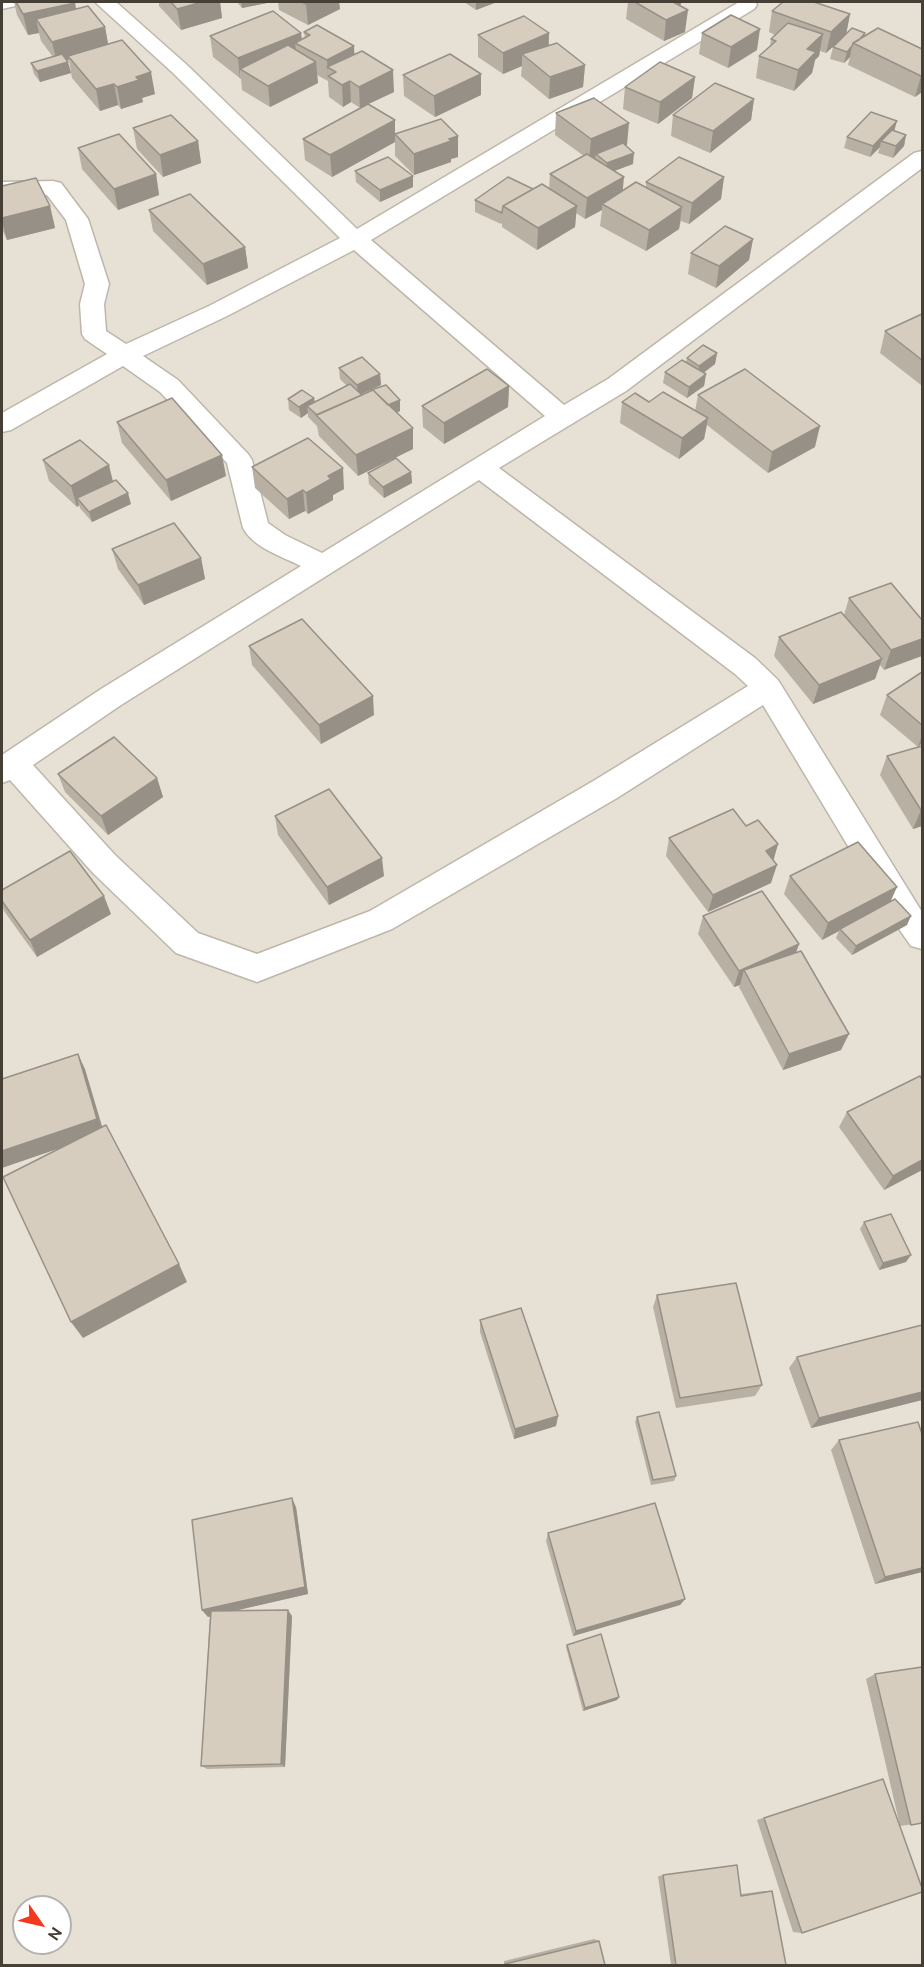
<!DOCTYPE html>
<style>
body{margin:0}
#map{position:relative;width:924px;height:1967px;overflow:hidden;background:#f3efe7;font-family:Ubuntu,sans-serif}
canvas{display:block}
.frame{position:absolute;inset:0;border:3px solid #453f36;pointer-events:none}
.north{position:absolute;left:12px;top:1895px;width:60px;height:60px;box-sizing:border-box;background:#fff;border:2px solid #b5b2af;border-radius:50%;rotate:124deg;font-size:16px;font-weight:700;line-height:24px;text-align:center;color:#453f36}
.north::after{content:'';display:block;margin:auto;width:21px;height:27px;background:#f3391d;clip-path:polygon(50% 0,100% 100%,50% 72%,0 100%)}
</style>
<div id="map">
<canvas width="924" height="1967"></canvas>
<div class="frame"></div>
<div class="north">N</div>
</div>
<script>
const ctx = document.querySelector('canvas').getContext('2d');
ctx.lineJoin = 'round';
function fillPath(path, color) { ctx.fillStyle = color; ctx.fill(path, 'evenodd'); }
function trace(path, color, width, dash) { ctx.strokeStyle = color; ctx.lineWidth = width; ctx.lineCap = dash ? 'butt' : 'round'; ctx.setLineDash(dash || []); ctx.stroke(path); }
const residential = new Path2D(`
 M2 2H922V1965L2 1966ZM24 1907H60V1943H24Z`);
const minor = new Path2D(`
 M2 2H18L15 6 2 9Z
 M95 2H116L187 65 357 229 739 2H755L757 5 754 9 371 240 564 405 608 379 914 153 922 151V168L626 391 499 468 755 658 778 680 922 912V949L911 946 892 919 763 705 617 798 392 929 257 982 176 953 93 873 10 780 2 783V755L101 689 301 566C281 556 254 548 243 528L227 463 160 392 123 366 11 430 2 432V413L107 354 85 339 82 334 80 304 85 284 66 220 47 195 2 196V182L53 181 61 183 88 219 109 284 104 304 106 331 126 344 209 306 340 238 173 73ZM354 250 545 416 322 553 285 535 268 523 252 460 248 454 178 380 143 356 227 316ZM479 480 735 674 748 686 595 780 370 911 257 954 198 933 115 855 33 765 121 705Z`);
const wall = new Path2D(`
 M14 2H74L76 9 105 27 108 44 155 94 142 98 143 102 121 109 118 105 100 111 72 78 69 60H67L71 73 40 82 34 74 31 63 53 57 41 41 39 33 28 35 17 15Z
 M159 2H220L222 18 181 30 159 6Z
 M237 2H272L242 8Z
 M278 2H339L340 9 308 25 279 10Z
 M464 2H497L476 10Z
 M628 2H682H681L680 6 685 32 664 41 626 19Z
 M772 11 850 14 846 34 865 33V36L922 49V92L915 97 848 65 850 57 844 63 830 59 833 47 839 41 826 53 820 51 819 56 815 60 812 73 794 91 756 78 759 56 770 46 771 39 775 35 769 32Z
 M304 32 354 46V54L394 92 368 104 395 134 458 157 451 159V162L414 175 395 156V142L332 177 305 160 303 139 360 108 351 102 343 107 329 97 328 81 317 75 318 83 270 107 242 90 241 79 213 57 210 36 301 33 302 39 305 38Z
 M549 33V45L585 65 583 87 549 99 521 76 522 66 503 74 478 57V35Z
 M702 33 757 50 728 68 699 54Z
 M403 75 481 95 435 117 404 96Z
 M695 77 692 98 658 124 623 109 625 87Z
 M754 99 751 120 710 153 671 136 673 115Z
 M556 113 627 145H626L633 164 614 171 623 191 646 188V182L724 177 721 199 689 224 681 221 679 229 646 251 600 226 602 210 585 219 576 213 575 227 537 250 502 227V223L501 224 475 212V200L533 189H549L550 174 584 156 555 135Z
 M133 128 198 141 201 163 163 177 137 149Z
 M895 131 906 135 904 146 893 158 878 153 880 147 870 157 844 148 847 137Z
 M78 148 156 174 159 195 118 210 82 169Z
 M355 171 413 176V187L380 202 356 182Z
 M2 186 50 206 55 228 7 240 2 229Z
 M149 210 245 247 248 268 207 285 153 231Z
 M753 239 749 260 716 288 688 274 691 253Z
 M922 314V384L921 385 880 353 885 331Z
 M717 353 715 364 703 373 706 374 704 386 687 398 663 383 665 372 686 362 687 358Z
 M339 368 380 374 381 385 361 394 400 400V411L397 413 413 428V449L358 476 319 436 317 426 308 417V413L301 418 289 410 288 399 314 398 315 402 347 386 340 379Z
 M509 386 508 407 444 444 423 427 422 406Z
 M698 395 815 447 768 473 707 425 704 439 679 459 620 423 622 402H649L695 411Z
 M117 422 226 476 171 501 122 443Z
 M43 460 113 481 131 504 92 522 80 508 79 505 77 507 49 481Z
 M252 467 344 489 333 495V500L308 514 305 511 289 519 255 488Z
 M411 472 412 483 384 498 369 484 368 473Z
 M112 549 201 558 205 579 144 605 118 569Z
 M849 598 922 620 884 670 880 665 875 679 813 704 774 656 779 637 844 615Z
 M249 646 374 715 321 744 252 665Z
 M922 672V743L918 747 880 715 887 695Z
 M922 746V826L913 829 880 775 887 756Z
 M58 774 157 778 163 797 108 835 65 792Z
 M275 816 384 876 329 905 278 835Z
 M746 826 778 844 773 860 771 883 708 912 666 856 669 838Z
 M790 876 891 901 907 925 852 955 836 938 839 931 822 940 784 894Z
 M2 890 111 914 37 957 4 911 2 905Z
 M703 916 799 944 796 953 841 1050 783 1070 739 987 740 985 734 987 698 934Z
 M922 1079V1170L884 1190 839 1127 847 1112Z
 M864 1222 906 1262 879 1270 860 1229Z
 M657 1295 762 1385 755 1396 676 1408 653 1307Z
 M480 1320 558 1416 556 1426 514 1439 480 1332Z
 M922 1325V1400L811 1428 789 1368 797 1357Z
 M637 1417 676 1476 674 1481 651 1485 635 1422Z
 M922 1434V1572L875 1584 831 1450 839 1440Z
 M296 1507 308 1594 232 1611 292 1616 285 1767 207 1769 201 1766 210 1616 208 1617 202 1610Z
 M548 1533 685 1599 680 1605 573 1636 546 1541Z
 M567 1645 619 1697 617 1700 583 1711 566 1647Z
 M875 1674 922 1823 900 1826 802 1933 793 1932 757 1820 883 1779 900 1826 866 1679Z
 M730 1866 741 1894 764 1891H772L786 1965H671L658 1876Z
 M594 1939 599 1941 605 1965H504V1961Z`);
const shadedWall = new Path2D(`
 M202 2H220L222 18 181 30 177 9Z
 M241 2H272L242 8Z
 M312 2H339L340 9 308 25 306 4Z
 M476 2H497L476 10Z
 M673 2H682H681L680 8Z
 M75 3 79 24 36 19 39 33 28 35 23 14Z
 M688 10 685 32 664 41 666 20Z
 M850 14 846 35 826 53 831 32Z
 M105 27 109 49 68 56 69 60 57 63 52 42Z
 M760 29 757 50 728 68 731 47Z
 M301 33 302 47 295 43 297 57 240 69V79L238 58Z
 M549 33 548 55 522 54V66L503 74V53Z
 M823 34 819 56 815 60 812 73 794 91 798 70 807 49Z
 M354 46 355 67 336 72 327 67 328 76 327 60Z
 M852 46 850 57 844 63 847 52Z
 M68 62 71 73 40 82 37 71Z
 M316 62 318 83 270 107 268 86Z
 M585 65 583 87 549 99 550 77Z
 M393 70 394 92 360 108 359 87Z
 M151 72 155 94 142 98 143 102 121 109 117 87 136 77Z
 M481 74V95L435 117 434 96Z
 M922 74V92L915 97 921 76Z
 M695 77 692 98 658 124 660 102Z
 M350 81 351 102 343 107 342 85Z
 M114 84 118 105 100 111 96 89Z
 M754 99 751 120 710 153 713 131Z
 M395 120V142L332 177 330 155Z
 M897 121 894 132 881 141 880 147 870 157 873 146Z
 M629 123 627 145 599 157 596 154 595 158 589 161 591 139Z
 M906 135 904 146 893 158 896 146Z
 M458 136V157L451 159V162L414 175V154L449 139Z
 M198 141 201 163 163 177 160 155Z
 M634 153 633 164 606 174 607 163Z
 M156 174 159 195 118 210 114 189Z
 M413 176V187L380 202V190Z
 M624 177 622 199 602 204V210L585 219 587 198Z
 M724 177 721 199 689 224 692 203Z
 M50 206 55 228 7 240 2 222V218Z
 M577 206 575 227 537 250 538 228Z
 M682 207 679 229 646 251 649 230Z
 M753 239 749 260 716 288 719 266Z
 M245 247 248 268 207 285 203 264Z
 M717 353 715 364 698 377 699 366Z
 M380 374 381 385 358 396 357 385Z
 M706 374 704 386 687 398 689 387Z
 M509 386 508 407 444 444V423Z
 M314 398 315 409 307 406 308 413 301 418 299 407Z
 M400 400V411L386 417 385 406Z
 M708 418 704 439 679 459 682 438Z
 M820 426 815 447 768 473 772 452Z
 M413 428V449L358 476 356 455Z
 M222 455 226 476 171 501 166 480Z
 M109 465 114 486 77 498 79 505 77 507 71 486Z
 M343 468 344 489 333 495V500L308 514 306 493 328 476Z
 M411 472 412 483 384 498 383 487Z
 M303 490 305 511 289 519 287 499Z
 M128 493 131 504 92 522 89 512Z
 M201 558 205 579 144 605 138 585Z
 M922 639V656L884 670 891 650Z
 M882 659 875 679 813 704 819 685Z
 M373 696 374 715 321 744 319 725Z
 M922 735V743L918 747Z
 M157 778 163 797 108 835 101 816Z
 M921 810H922V826L913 829Z
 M778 844 773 862 766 851Z
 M382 858 384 876 329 905 327 887Z
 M777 865 771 883 708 912 713 895Z
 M897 887 889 905 840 929 839 931 822 940 828 923Z
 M104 896 111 914 37 957 30 940Z
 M911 916 907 925 852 955 856 946Z
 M799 944 793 961 744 970 740 985 734 987 739 971Z
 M849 1034 841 1050 783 1070 789 1054Z
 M78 1054 85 1069 104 1133 2 1168V1151Z
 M922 1160V1170L884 1190 893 1176Z
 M911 1255 906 1262 879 1270 883 1263Z
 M179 1264 187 1282 83 1338 71 1322Z
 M922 1392V1400L811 1428 819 1418Z
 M558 1416 556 1426 514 1439 515 1429Z
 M292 1498 296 1507 308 1594 208 1617 202 1610Z
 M922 1568V1572L875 1584 885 1577Z
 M685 1599 680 1605 573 1636 576 1631Z
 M288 1610 292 1616 285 1767 281 1764Z
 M619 1697 617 1700 583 1711 585 1708Z`);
const building = new Path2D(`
 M16 2H74L75 3 23 14Z
 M171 2H202L177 9Z
 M302 2H312L306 4Z
 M635 2H673L688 10 666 20Z
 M783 2H814L850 14 831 32 772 11Z
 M88 6 105 27 52 42 36 19Z
 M273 11 301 33 238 58 210 36Z
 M731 15 760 29 731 47 702 33Z
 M524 16 549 33 503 53 478 35Z
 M788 23 823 34 807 49 816 52 798 70 759 56 776 41 771 39Z
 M317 25 354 46 327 60 295 43 310 35 304 32Z
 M852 28 865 33 859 40 853 43 852 46 847 52 833 47Z
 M878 28 922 49V74L921 76 853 43Z
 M122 40 151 72 136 77 139 80 117 87 114 84 96 89 68 56Z
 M557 43 585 65 550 77 522 54Z
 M288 45 316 62 268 86 240 69Z
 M362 51 393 70 359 87 350 81 342 85 328 76 336 72 327 67Z
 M62 54 68 62 37 71 31 63Z
 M450 54 481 74 434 96 403 75Z
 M660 62 695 77 660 102 625 87Z
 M715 83 754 99 713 131 673 115Z
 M594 98 629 123 591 139 556 113Z
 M368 104 395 120 330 155 303 139Z
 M871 112 897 121 873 146 847 137Z
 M171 115 198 141 160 155 133 128Z
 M441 119 458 136 449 139 451 141 414 154 395 134Z
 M892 130 906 135 896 146 881 141Z
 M119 134 156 174 114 189 78 148Z
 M623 143 634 153 607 163 596 154Z
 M587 154 624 177 587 198 550 174Z
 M388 157 413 176 380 190 355 171Z
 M679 157 724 177 692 203 646 182Z
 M508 177 533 189 503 206 502 212V213L475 200Z
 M36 178 50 206 2 218V186Z
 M636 182 682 207 649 230 602 204Z
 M542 184 577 206 538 228 503 206Z
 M190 194 245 247 203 264 149 210Z
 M725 226 753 239 719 266 691 253Z
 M922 314V360L885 331Z
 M703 345 717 353 699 366 687 358Z
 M362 357 380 374 357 385 339 368Z
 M682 360 706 374 689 387 665 372Z
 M487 369 509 386 444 423 422 406Z
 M745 369 820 426 772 452 698 395Z
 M350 384 362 395 317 415 307 406Z
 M386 385 400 400 388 405 373 390H371Z
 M302 390 314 398 299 407 288 399Z
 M373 390 413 428 356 455 316 415Z
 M663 392 708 418 682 438 622 402 635 393 649 402Z
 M172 398 222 455 166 480 117 422Z
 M308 438 343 468 328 476 331 479 306 493 303 490 287 499 252 467Z
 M80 440 109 465 71 486 43 460Z
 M396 458 411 472 383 487 368 473Z
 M116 480 128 493 89 512 77 498Z
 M174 523 201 558 138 585 112 549Z
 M891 583 922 620V639L891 650 849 598Z
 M841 612 882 659 819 685 779 637Z
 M302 619 373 696 319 725 249 646Z
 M922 672V725L887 695Z
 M114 737 157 778 101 816 58 774Z
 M922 746V810H921L887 756Z
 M329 789 382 858 327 887 275 816Z
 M733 809 746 826 758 820 778 844 766 851 777 865 713 895 669 838Z
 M858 842 897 887 828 923 790 876Z
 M70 851 104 896 30 940 2 901V890Z
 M762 891 799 944 739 971 703 916Z
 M895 899 911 916 856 946 840 929Z
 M801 951 849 1034 789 1054 744 970Z
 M78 1054 97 1119 2 1151V1079Z
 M920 1076 922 1079V1160L893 1176 847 1112Z
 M106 1125 179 1264 71 1322 3 1177Z
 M891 1214 911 1255 883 1263 864 1222Z
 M736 1283 762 1385 680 1398 657 1295Z
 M521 1308 558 1416 515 1429 480 1320Z
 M922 1325V1392L819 1418 797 1357Z
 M659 1412 676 1476 653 1480 637 1417Z
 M918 1422 922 1434V1568L885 1577 839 1440Z
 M292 1498 305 1587 202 1610 192 1520Z
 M655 1503 685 1599 576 1631 548 1533Z
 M288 1610 281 1764 201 1766 211 1611Z
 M601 1634 619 1697 585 1708 567 1645Z
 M922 1667V1823L911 1825 875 1674Z
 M883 1779 922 1888V1892L802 1933 764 1818Z
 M737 1865 741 1896 772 1891 786 1965H676L663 1875Z
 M599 1941 605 1965H505V1964Z`);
fillPath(residential, '#e7e1d5');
trace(minor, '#beb6a9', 3);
fillPath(minor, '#fff');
fillPath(wall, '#b9b0a4');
fillPath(shadedWall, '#969086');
fillPath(building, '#d7cdbf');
trace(building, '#969086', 1.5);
</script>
